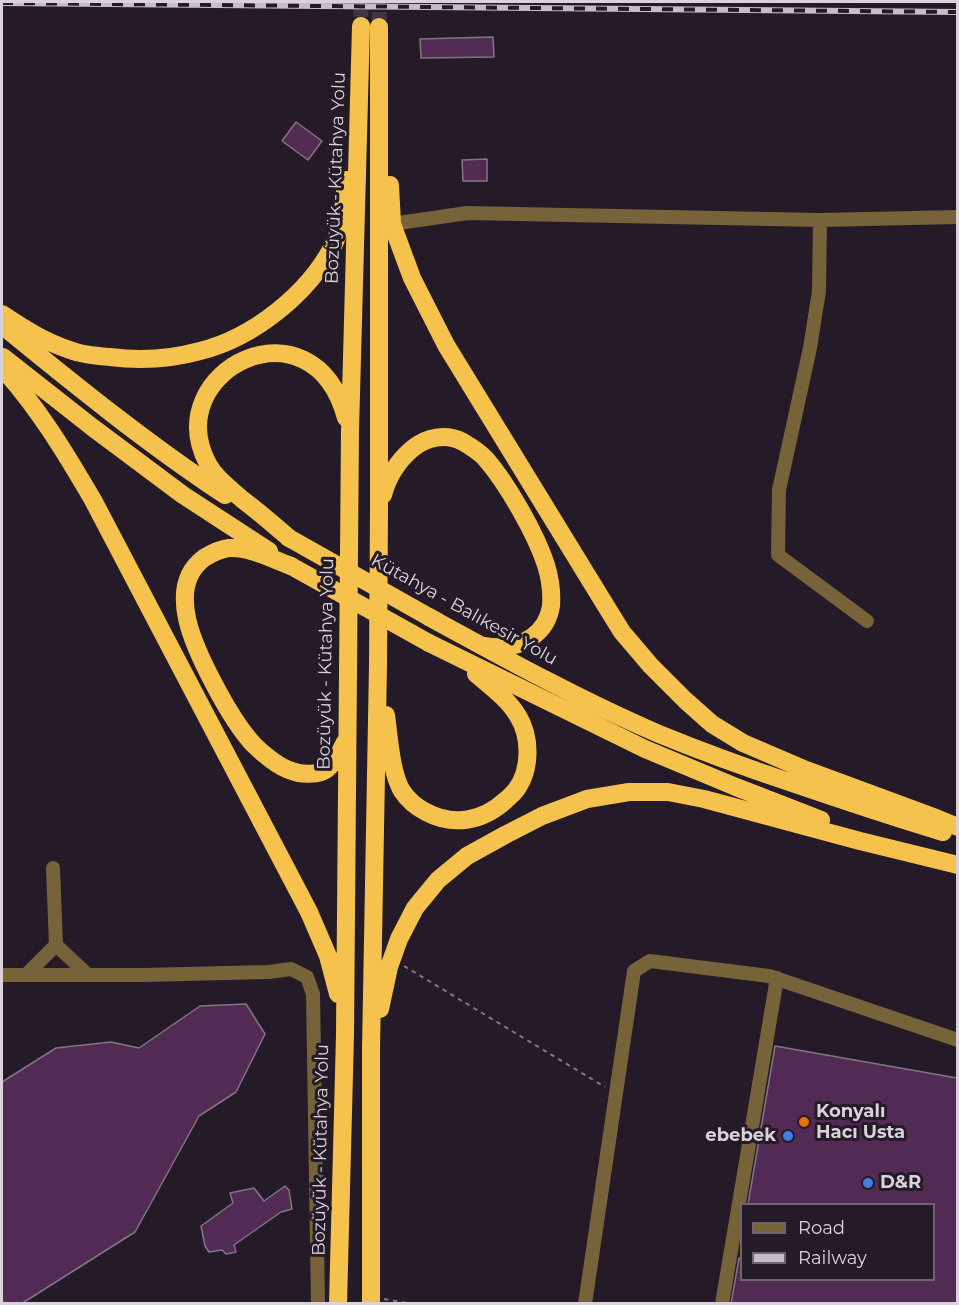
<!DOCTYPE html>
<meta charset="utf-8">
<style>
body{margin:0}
#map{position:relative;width:959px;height:1305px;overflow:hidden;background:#251a27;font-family:Montserrat,sans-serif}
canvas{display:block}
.frame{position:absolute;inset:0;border:3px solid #dad2db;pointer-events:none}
.legend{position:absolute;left:740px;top:1203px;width:195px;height:78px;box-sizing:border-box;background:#251a27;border:2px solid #6d646f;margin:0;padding:8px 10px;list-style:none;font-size:18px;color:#dad2db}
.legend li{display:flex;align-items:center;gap:12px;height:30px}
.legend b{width:30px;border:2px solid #6d646f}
</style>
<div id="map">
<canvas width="959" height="1305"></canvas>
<div class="frame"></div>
<ul class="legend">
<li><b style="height:8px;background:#766339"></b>Road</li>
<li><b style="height:8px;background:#c6bec7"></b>Railway</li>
</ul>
</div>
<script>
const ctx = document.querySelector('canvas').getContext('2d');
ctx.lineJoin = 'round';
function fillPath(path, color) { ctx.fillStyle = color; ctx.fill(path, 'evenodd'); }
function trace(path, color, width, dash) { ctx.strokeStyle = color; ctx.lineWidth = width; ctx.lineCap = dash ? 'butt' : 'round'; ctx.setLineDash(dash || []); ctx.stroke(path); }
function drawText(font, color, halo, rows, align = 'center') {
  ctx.font = font + ' Montserrat,sans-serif'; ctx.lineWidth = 6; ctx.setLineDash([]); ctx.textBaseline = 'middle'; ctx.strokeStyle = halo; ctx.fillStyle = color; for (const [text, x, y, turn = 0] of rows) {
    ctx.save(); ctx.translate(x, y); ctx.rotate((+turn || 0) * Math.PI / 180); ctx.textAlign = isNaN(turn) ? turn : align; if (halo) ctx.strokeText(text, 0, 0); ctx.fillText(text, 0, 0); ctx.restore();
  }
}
const building = new Path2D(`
 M493 37 494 57 421 58 420 39Z
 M296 122 322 141 308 160 282 141Z
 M487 159V181H463L462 160Z
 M246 1004 265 1034 236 1092 199 1116 135 1232 21 1304H2V1082L56 1048 111 1042 139 1048 200 1006Z
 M775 1046 957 1078V1304H731L739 1258 741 1259V1280H933V1204H748Z
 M285 1186 289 1190 292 1209 281 1212 234 1245 236 1252 226 1254 222 1250 209 1252 205 1246 201 1226 233 1203 230 1193 254 1188 264 1201Z`);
const majorTunnel = new Path2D(`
 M361 2V26
 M379 27V2`);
const path = new Path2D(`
 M404 966 605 1087
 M384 1299 414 1304
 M492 1304V1303`);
const minor = new Path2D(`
 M820 220 819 291 810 348 779 490 778 555 867 621
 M392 224 467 213 820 220 958 217
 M53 868 56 945 88 975
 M2 975H143L269 972 291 969 307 977 313 994 318 1304
 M26 975 56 945
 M585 1304 634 971 650 961 769 976 958 1040
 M722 1304 777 978`);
const highway = new Path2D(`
 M390 185 392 224 412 278 446 345 601 598 622 632 651 666 685 700 712 724 743 743 806 770 936 818 958 827
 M2 314C23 328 45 342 70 350 82 355 97 356 110 357 141 361 171 359 200 351 253 338 308 294 333 246 343 226 344 202 346 180
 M4 327C76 386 148 444 225 495
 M3 357 92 427 183 495 269 551
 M2 368C38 407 66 454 93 500L309 912 328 956 338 994
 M383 495C388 476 398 461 412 449 426 437 446 433 463 442 470 446 479 452 485 458 507 483 536 534 546 565 550 578 552 593 551 606 549 619 542 630 532 637 518 647 502 649 485 646
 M289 538C274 525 259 512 243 500 231 489 216 479 208 464 158 370 313 294 346 418
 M291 566C272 559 250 547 229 548 220 549 212 553 204 558 164 588 196 650 214 684 225 705 238 728 254 745 263 754 280 768 292 771 301 775 319 775 327 769 336 762 340 752 345 742
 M429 617C504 658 580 700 659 734 703 752 747 768 792 783 842 800 892 817 943 832
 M429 643 645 749 736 787 821 820
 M386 715C389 736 391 773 402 791 408 800 416 807 426 812 454 827 483 821 506 800 509 797 513 794 516 790 531 770 531 737 518 716 508 699 490 686 476 674
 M380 1009 389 967 399 939 415 908 438 880 467 856 505 835 542 816 587 799 629 792H668L704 799 860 841 958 865
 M338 1304 345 1035 350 431 361 26
 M371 1304V1049L378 665 379 511V27`);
const rail = new Path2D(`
 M2 3 958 12`);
const highwayBridge = new Path2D(`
 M289 538 429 617
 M291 566 429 643`);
const markers = [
 [804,1122,6,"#e8710a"],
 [788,1136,6,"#3f7fe0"],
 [868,1183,6,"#3f7fe0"]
];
const streetNames = [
 ["Bozüyük - Kütahya Yolu",336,178,-88],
 ["Kütahya - Balıkesir Yolu",464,610,29],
 ["Bozüyük - Kütahya Yolu",326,664,-89],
 ["Bozüyük - Kütahya Yolu",321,1150,-89]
];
const poiNames = [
 ["Konyalı",816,1112],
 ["Hacı Usta",816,1133],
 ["ebebek",776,1136,"right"],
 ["D&R",880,1183]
];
fillPath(building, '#522b54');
trace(building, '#847584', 1.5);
trace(majorTunnel, '#403642', 15, [15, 8]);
trace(path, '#827883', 2, [4.5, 4.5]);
trace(minor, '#766339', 14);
trace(highway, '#f4c24d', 18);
trace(rail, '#c6bec7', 6);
trace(rail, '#251a27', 4, [11]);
trace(highwayBridge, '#f4c24d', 18);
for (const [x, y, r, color] of markers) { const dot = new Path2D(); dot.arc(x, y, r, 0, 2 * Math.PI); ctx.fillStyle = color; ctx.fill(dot); trace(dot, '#251a27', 2); }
drawText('18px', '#dad2db', '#251a27', streetNames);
drawText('bold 18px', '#dad2db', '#251a27', poiNames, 'left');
</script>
